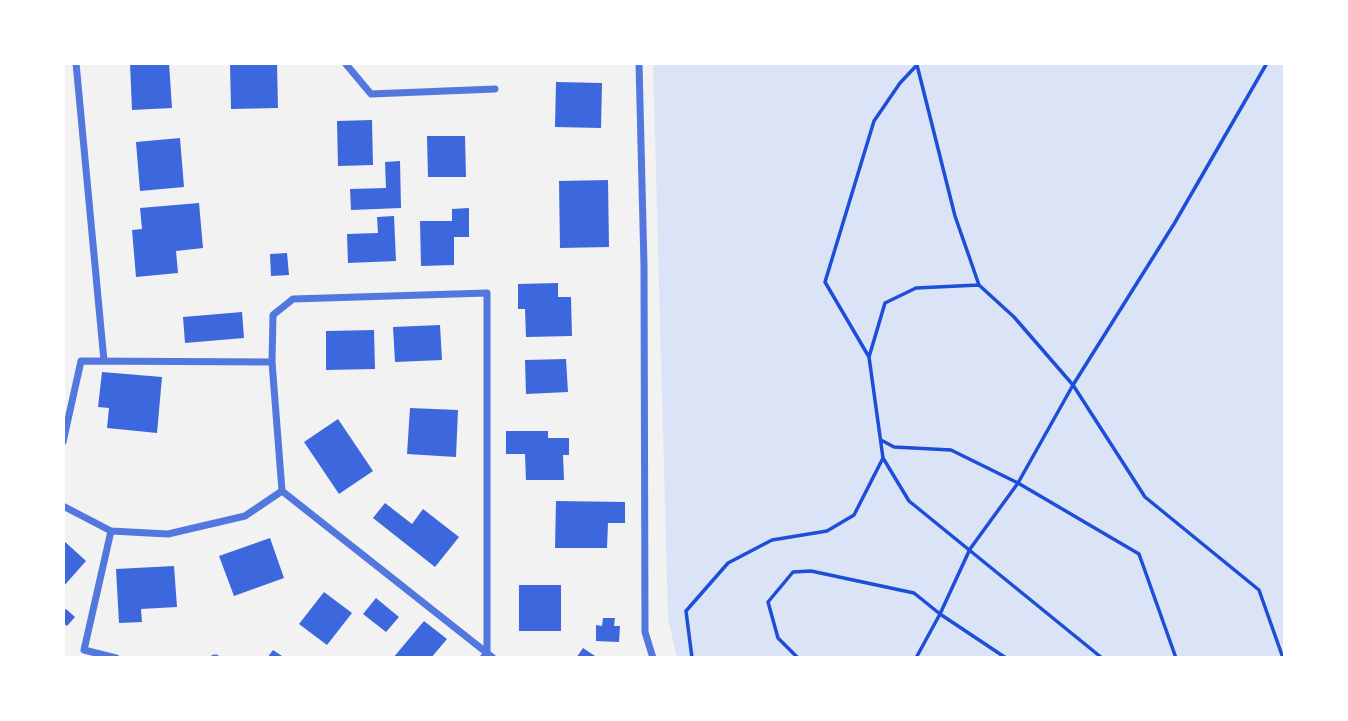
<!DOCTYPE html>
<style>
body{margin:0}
#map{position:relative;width:1348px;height:721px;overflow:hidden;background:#f2f2f2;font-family:"Alegreya Sans",sans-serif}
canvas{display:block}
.frame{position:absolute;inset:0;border:65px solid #fff;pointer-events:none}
</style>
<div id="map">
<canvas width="1348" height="721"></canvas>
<div class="frame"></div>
</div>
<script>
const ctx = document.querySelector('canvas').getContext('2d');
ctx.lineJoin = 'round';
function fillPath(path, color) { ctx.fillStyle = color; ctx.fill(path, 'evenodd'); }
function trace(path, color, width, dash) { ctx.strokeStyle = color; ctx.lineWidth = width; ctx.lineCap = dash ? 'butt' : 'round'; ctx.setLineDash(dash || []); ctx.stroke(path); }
const green = new Path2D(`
 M653 63H1285V658H677L668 619Z`);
const building = new Path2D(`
 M130 63H169L172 108 132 110Z
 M230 63H277L278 108 231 109Z
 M556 82 602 83 601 128 555 127Z
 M372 120 373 165 338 166 337 121Z
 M427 136H465L466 177H428Z
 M180 138 184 187 140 191 136 142Z
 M400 161 401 208 351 210 350 189 386 188 385 162Z
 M608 180 609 247 560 248 559 181Z
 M199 203 203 248 176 251 178 273 136 277 132 230 142 229 140 208Z
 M469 208V237H454V265L421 266 420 221H452V209Z
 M394 216 396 261 348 263 347 234 378 233 377 217Z
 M287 253 289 275 271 276 270 254Z
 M558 283V297H571L572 336 526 337 525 309H518V284Z
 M242 312 244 338 185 343 183 317Z
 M440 325 442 360 395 362 393 327Z
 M374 330 375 369 326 370V331Z
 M566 359 568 392 526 394 525 360Z
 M102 372 162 377 157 433 107 428 109 408 98 407Z
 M410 408 458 410 456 457 407 454Z
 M338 419 373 471 339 494 304 442Z
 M506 431H548V438H569V455H563L564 480H526L525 454H506Z
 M556 501 625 502V523H608L607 548H555Z
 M385 503 412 524 423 509 459 537 435 567 373 518Z
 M270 538 284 578 234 596 219 556Z
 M63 540 86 561 63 587Z
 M174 566 177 607 141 609 142 622 119 623 116 569Z
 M519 585H561V631H519Z
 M324 592 352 613 327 645 299 624Z
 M376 598 399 617 386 632 363 614Z
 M66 609 75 617 67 626 63 623V612Z
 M603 618H615L614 626H620L619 642 596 641V625L602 626Z
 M424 621 447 639 431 658H393Z
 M583 648 598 658H576Z
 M273 650 285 658H267Z`);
const path = new Path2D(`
 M917 65 955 216 979 285
 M869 357 825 282 874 121 900 83 917 65
 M881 440 894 447 951 450 1018 483 1139 554 1176 658
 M883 458 909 501 1102 658
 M692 658 686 611 728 563 772 540 827 531 854 515 883 458 869 357 885 303 916 288 979 285 1014 317 1073 385 1145 497 1259 590 1283 658
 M798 658 778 638 768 602 793 572 811 571 914 593 940 614 1006 658
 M916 658 940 614 970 549 1018 483 1073 385 1174 224 1267 63`);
const minor = new Path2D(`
 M76 63 104 361
 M345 63 371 94 495 89
 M639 63 644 266 645 632 653 658
 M63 442 81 361 272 362
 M63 506 111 531 168 534 245 516 282 491
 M111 531 84 650 116 658
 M214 658H216
 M483 658 487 653V293L293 299 273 315 272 362 282 491 487 653 493 658`);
fillPath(green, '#dbe4f7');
fillPath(building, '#3d67dc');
trace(path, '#1d4ed8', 3.5);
trace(minor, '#5277de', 7);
</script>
